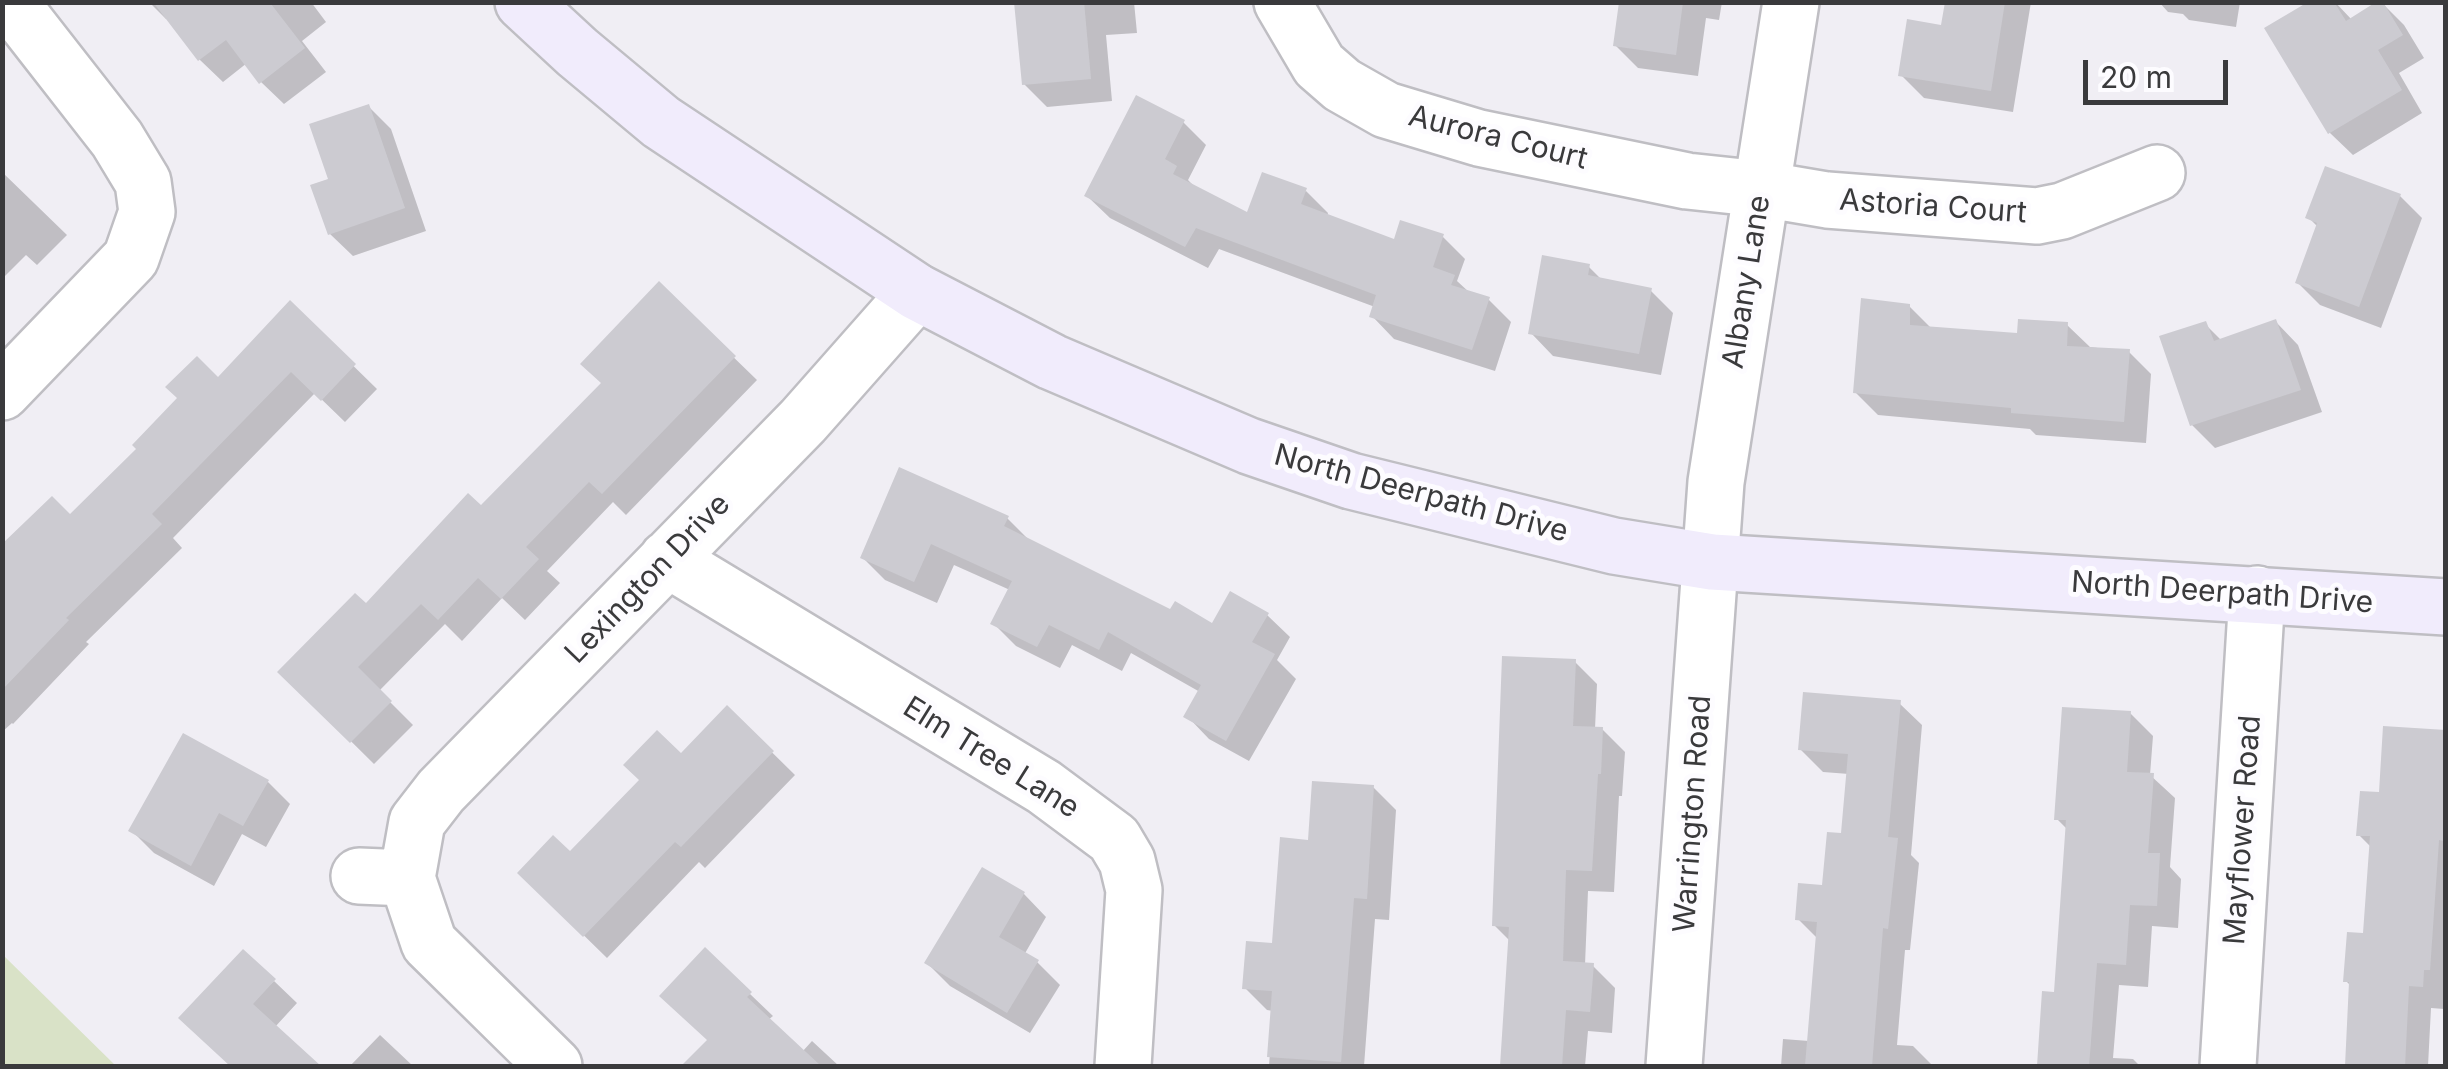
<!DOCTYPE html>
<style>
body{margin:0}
#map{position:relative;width:2448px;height:1069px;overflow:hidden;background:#f0eef4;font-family:Inter,sans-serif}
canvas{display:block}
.frame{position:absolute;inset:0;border:5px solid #3a3a3c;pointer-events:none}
.scale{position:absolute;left:2083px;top:60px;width:145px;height:45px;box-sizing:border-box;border:5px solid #3a3a3c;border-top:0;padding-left:12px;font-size:30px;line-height:35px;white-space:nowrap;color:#3a3a3c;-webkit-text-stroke:8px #fdfcff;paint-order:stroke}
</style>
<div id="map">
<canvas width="2448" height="1069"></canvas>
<div class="frame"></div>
<div class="scale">20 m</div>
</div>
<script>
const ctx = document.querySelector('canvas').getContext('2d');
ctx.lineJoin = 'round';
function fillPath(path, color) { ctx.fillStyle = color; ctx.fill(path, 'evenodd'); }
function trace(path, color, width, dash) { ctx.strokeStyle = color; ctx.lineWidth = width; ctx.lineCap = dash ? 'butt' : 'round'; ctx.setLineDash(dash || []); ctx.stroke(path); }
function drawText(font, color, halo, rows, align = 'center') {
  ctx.font = font + ' Inter,sans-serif'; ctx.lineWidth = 10; ctx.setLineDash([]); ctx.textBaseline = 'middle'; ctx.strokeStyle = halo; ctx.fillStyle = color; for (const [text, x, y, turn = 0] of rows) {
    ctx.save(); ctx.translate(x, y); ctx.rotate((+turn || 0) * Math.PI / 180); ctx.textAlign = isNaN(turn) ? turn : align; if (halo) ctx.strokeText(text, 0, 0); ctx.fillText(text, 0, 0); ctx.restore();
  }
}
const green = new Path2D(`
 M2 955H3L116 1066H3Z`);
const shadow = new Path2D(`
 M149 2H311L326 22 302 41 326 72 284 104 261 82 247 63 223 82 200 60 168 17 166 19Z
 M1017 2H1134L1137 33 1106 35 1112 101 1047 107 1024 84Z
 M1621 2H1722L1719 20 1706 18 1698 76 1638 68 1615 45Z
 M1947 2H2031L2013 112 1924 98 1901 75 1943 28Z
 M2159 2H2240L2236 27 2189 20 2183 14 2168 12Z
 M2312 2H2335L2352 20 2381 2 2404 25 2424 58 2399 73 2422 113 2353 155 2330 133Z
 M368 106 391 129 426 231 353 256 330 234 331 181Z
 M1183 122 1206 145 1188 180 1197 189 1248 215 1306 191 1328 213 1327 217 1395 243 1442 236 1465 259 1457 281 1470 293 1488 299 1511 322 1495 371 1394 339 1372 316 1375 307 1219 249 1208 268 1110 218 1087 196Z
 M2 172 67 235 37 265 26 255 2 279Z
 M2400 196 2422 218 2381 328 2320 305 2297 282 2318 227 2308 217Z
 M1588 266 1603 281 1650 290 1673 313 1661 375 1553 356 1531 333Z
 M659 285 757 380 626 515 613 502 547 571 560 583 525 620 502 598 462 641 445 624 379 691 413 725 374 764 281 672 366 607 481 509 604 384Z
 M290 304 377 389 345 422 315 393 173 538 182 548 86 642 89 644 13 724 12 723 2 732V553L70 517 218 380Z
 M1909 306 1932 329 2019 336 2067 325 2090 347 2129 352 2151 374 2146 443 2036 435 2030 429 1878 415 1855 392Z
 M2276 322 2298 345 2322 412 2215 448 2192 425 2205 324 2222 341Z
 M1007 518 1030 541 1171 613 1213 626 1267 615 1290 637 1277 660 1296 679 1249 761 1209 739 1187 716 1200 692 1131 653 1122 671 1072 645 1060 668 1016 646 993 623 1010 590 954 565 937 603 885 580 863 558Z
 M1575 662 1597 684 1595 729H1602L1625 752 1622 796H1619L1614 892 1588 891 1585 965H1592L1615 988 1612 1033 1588 1031 1585 1066H1502L1511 942 1494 925Z
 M1899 703 1922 725 1911 855 1919 863 1910 950H1905L1897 1045 1913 1046 1933 1066H1781L1783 1039 1809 1041 1818 939 1798 919 1824 888 1843 836 1849 774 1823 772 1800 749Z
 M727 708 795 775 705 868 699 862 607 958 520 873 570 855 681 756Z
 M2130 713 2153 736 2150 775 2175 798 2170 867 2181 879 2178 928 2152 926 2148 987 2119 985 2113 1058 2133 1059 2140 1066H2039L2044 994 2057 995 2068 830 2057 819Z
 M2446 733V995L2444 1009 2431 1008 2428 1066H2347L2351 986 2346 981 2365 936 2371 847 2359 835 2381 794Z
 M268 782 290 804 266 847 242 834 214 886 154 853 131 830Z
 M1373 787 1396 810 1389 920 1375 919 1364 1066H1269L1273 1011 1267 1010 1245 988 1274 946 1310 842Z
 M983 870 1024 894 1046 917 1024 955 1037 962 1060 985 1030 1033 950 986 927 963Z
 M274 981 297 1003 275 1027 316 1066H232L204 1041Z
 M750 994 773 1016 768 1020 802 1052 812 1041 839 1066H709L696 1054 709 1041 685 1018Z
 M380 1035 413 1066H350Z`);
const building = new Path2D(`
 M153 2H273L271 4 305 48 259 84 226 40 198 61Z
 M1014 2H1084L1091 79 1022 85Z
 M1619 2H1683L1676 55 1613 46Z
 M1945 2H2005L1991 91 1898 76 1907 19 1941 25Z
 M2308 2H2334L2346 21 2376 2H2383L2403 35 2378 50 2402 90 2328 134 2264 28Z
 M1136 95 1185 120 1165 159 1177 166 1173 174 1247 212 1262 172 1307 188 1301 204 1394 239 1400 220 1444 234 1433 267 1455 275 1451 285 1490 297 1472 350 1369 317 1376 295 1196 228 1185 247 1084 196Z
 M369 104 405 208 328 235 310 185 328 179 309 124Z
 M2325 166 2401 194 2359 307 2295 283 2317 223 2305 218Z
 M1542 255 1590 264 1588 275 1652 288 1639 354 1528 334Z
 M659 281 736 356 602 494 589 482 526 547 539 559 501 599 478 578 438 620 421 604 358 667 392 701 350 743 277 672 355 593 366 603 468 493 481 505 601 383 580 364Z
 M1861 298 1910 304V325L2017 333 2018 319 2068 322 2067 346 2130 349 2124 422 2011 413V408L1853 393Z
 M290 300 356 364 321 401 291 372 152 514 162 524 66 618 69 620 2 690V544L52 496 70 514 136 449 132 445 177 398 165 387 197 356 218 377Z
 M2276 319 2301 390 2190 426 2159 336 2206 321 2214 341Z
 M899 467 1009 516 1004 526 1170 609 1175 601 1212 623 1230 591 1269 613 1252 642 1275 654 1226 741 1183 717 1201 685 1108 632 1099 650 1049 625 1037 647 990 624 1012 581 931 544 914 582 860 558Z
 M1502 656 1576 659 1573 726 1603 727 1601 774H1598L1592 871 1566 870 1563 961 1594 963 1590 1012 1566 1010 1562 1066H1500L1509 927 1492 926Z
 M1803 692 1901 700 1888 837 1898 838 1888 929 1883 928 1872 1066H1805L1817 922 1795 920 1798 883 1822 885 1827 832 1841 833 1848 754 1798 750Z
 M727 705 774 751 681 847 675 842 583 937 517 873 553 835 570 851 639 780 623 765 657 730 681 753Z
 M2062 707 2131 711 2127 772 2154 773 2148 853H2160L2157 906 2130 905 2126 965 2097 963 2089 1066H2037L2042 991 2054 992 2066 820H2054Z
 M2383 726 2446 730 2444 841 2439 840 2430 970H2424L2423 987 2409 986 2405 1066H2345L2349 982H2343L2347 932 2363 933 2370 836H2356L2360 791 2379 792Z
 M183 733 269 780 243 826 219 813 191 866 128 831Z
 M1312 781 1374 785 1367 899 1354 898 1341 1062 1267 1057 1272 991 1242 989 1246 941 1272 943 1280 837 1308 840Z
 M982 867 1025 892 999 937 1039 960 1007 1013 924 963Z
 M705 947 752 992 747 997 821 1066H681L707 1040 659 996Z
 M243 949 276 979 253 1004 321 1066H230L178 1018Z`);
const street = new Path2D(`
 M1282 2 1319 65 1342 85 1386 110 1479 138 1687 181 1762 189 1827 200 2037 216 2062 211 2157 173
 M2 392 131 258 147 212 143 182 117 139 10 2
 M667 559 1044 787 1114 839 1127 861 1134 890 1123 1066
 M359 876 407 878
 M554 1066 429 943 407 878 417 822 441 791 803 421 917 292
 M1674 1066 1716 482 1791 2
 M2228 1066 2257 594`);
const secondary = new Path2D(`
 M523 2 577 52 661 122 917 292 1052 362 1249 446 1351 481 1614 546 1712 562 2446 607`);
const streetNames = [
 ["Aurora Court",1498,138,14],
 ["Astoria Court",1933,207,4],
 ["Albany Lane",1747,282,-81],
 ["North Deerpath Drive",1421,494,15],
 ["Lexington Drive",648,579,-46],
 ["North Deerpath Drive",2222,593,4],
 ["Elm Tree Lane",991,758,32],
 ["Warrington Road",1693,814,-86],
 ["Mayflower Road",2243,830,-86]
];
fillPath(green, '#d9e2c7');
fillPath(shadow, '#0003');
fillPath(building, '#cccbd1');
trace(street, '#bfbec3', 60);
trace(secondary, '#bfbec3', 60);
trace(street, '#fff', 55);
trace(secondary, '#f1ecfc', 55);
drawText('30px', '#3a3a3c', '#fdfcff', streetNames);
</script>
